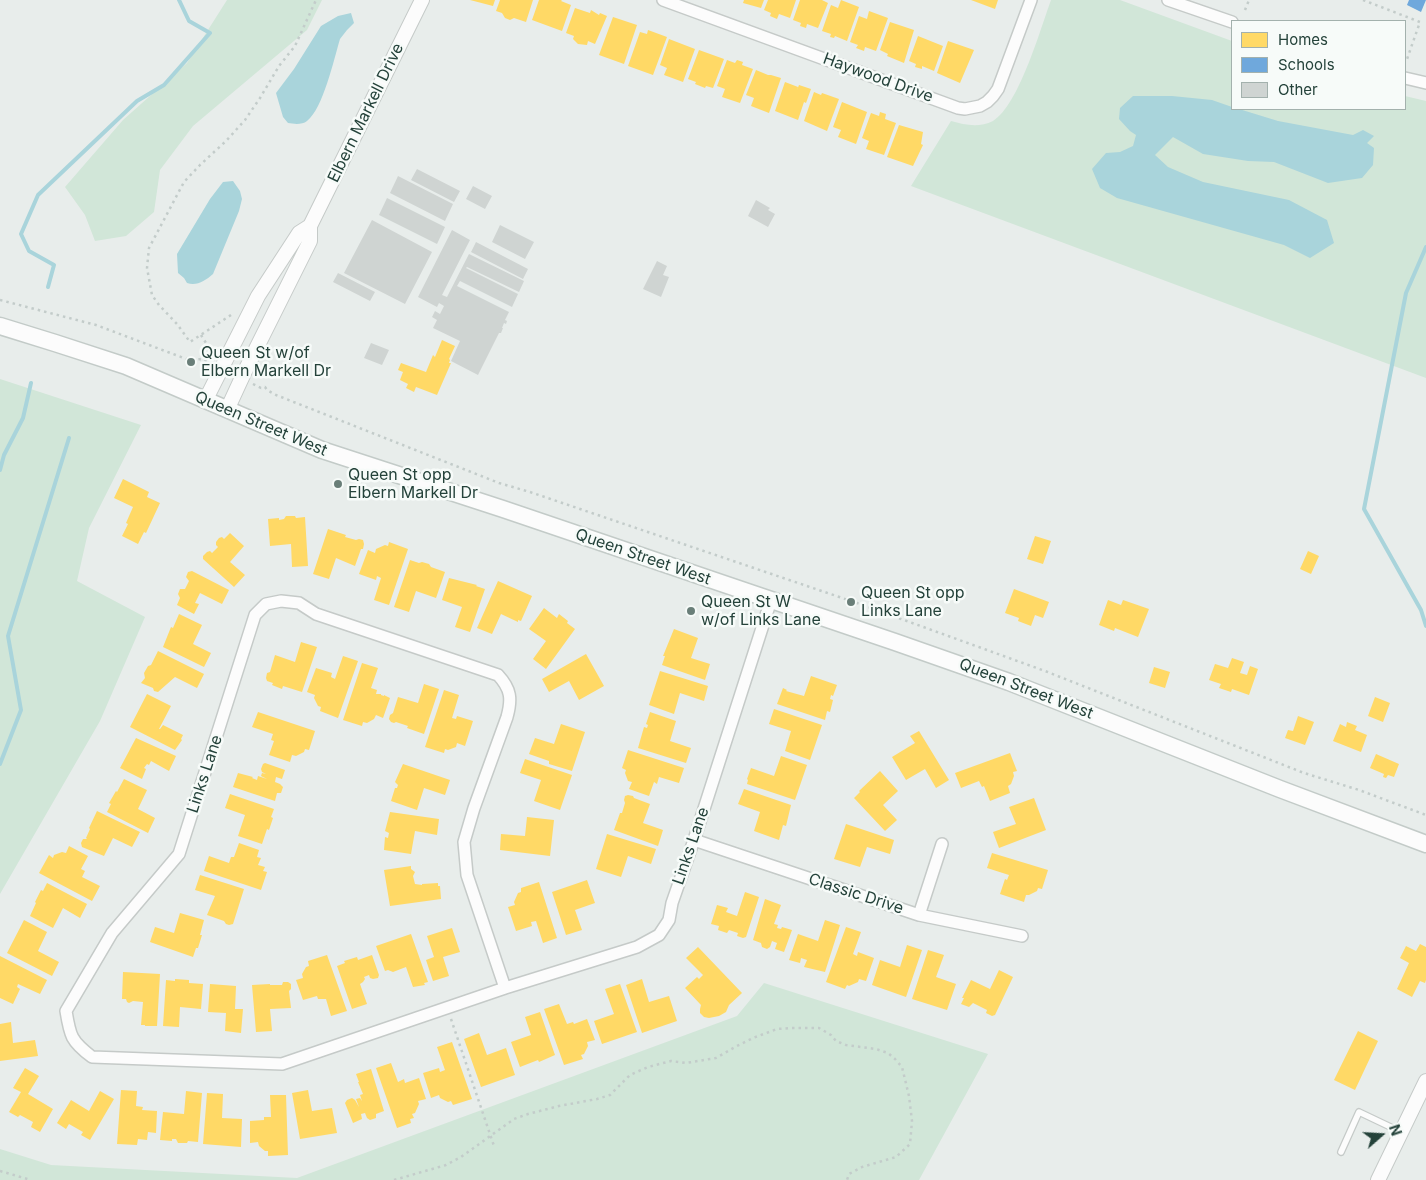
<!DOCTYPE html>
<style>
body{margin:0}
#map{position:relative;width:1426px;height:1180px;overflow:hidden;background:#e8edeb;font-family:Inter,sans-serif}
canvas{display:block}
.legend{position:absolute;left:1231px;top:20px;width:175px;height:90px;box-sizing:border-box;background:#f7fbf9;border:1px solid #a3b1ad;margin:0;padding:6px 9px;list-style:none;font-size:15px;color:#24423a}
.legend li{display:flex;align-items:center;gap:10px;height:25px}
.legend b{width:25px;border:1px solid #a3b1ad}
.north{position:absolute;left:1356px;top:1110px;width:50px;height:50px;-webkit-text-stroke:4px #f7fbf9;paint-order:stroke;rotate:71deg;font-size:14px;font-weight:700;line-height:20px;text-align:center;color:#24423a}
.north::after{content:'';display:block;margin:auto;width:18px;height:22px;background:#24423a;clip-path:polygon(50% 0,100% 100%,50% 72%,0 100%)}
</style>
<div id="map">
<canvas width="1426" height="1180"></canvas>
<ul class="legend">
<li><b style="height:14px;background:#ffd966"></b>Homes</li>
<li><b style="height:14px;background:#6fa8dc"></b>Schools</li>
<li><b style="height:14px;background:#cfd4d2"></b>Other</li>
</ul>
<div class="north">N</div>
</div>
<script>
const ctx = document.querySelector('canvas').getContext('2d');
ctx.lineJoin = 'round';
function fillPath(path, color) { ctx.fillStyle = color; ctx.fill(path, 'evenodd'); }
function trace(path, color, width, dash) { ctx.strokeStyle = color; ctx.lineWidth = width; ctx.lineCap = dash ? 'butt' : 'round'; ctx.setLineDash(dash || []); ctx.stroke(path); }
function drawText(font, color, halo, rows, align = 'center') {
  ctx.font = font + ' Inter,sans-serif'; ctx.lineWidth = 5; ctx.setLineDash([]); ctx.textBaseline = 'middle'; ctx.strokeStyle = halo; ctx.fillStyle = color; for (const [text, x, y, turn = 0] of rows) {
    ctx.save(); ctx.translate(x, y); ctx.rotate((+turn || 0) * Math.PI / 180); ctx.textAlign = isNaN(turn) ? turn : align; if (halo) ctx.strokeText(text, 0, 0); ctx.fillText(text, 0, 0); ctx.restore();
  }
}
const green = new Path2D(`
 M227 0H322L307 30 193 126 160 170 154 212 126 236 95 241 85 215 65 187 123 120 187 63Z
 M1051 0H1120L1232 41V109H1405V96L1426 101V378L911 186 951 121C965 125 979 128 993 121 1019 105 1040 30 1051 0Z
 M0 379 141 425 89 528 77 581 145 617 100 721 0 894Z
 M764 983 988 1054 919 1180H0V1149L51 1165 297 1178 737 1016Z`);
const water = new Path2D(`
 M351 13 354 23 347 30 340 39C334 59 323 109 307 121 302 125 294 124 288 123L283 117 276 93 294 69 321 26 338 16Z
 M1133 96H1172L1212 100 1232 107V109H1239L1278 121 1353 135 1363 130 1374 136 1367 143 1374 148 1373 165 1362 178 1328 183 1274 162 1248 161 1203 154 1173 137 1155 155 1168 167 1203 182 1289 200 1327 220 1334 243 1310 258 1284 245 1117 198 1100 188 1092 169 1106 153 1120 152 1133 146 1136 135 1130 131 1119 119 1120 108Z
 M233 181 240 191 242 199 239 211 213 274C205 281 197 286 187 283L184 278 178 273 177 254 210 199 223 182Z`);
const homes = new Path2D(`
 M470 0H495L493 6Z
 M500 0H533L526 22 514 18 510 20 505 18 502 13 496 11Z
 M539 0H562L561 1 571 5 562 31 532 20Z
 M744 0H764L761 8 743 3Z
 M768 0H796L790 18 779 14 777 19 770 16 771 13 764 10Z
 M800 0H822L828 3 818 28 807 24 806 28 800 26 801 23 793 20Z
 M841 0 859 7 847 41 835 36 834 38 830 37 831 34 822 31 831 5 838 8Z
 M971 0H998L995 9Z
 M575 8 590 13 591 10 599 15 600 13 607 16 595 44 588 41 587 45 578 44 573 39 574 36 566 33Z
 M869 11 888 18 876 51 865 47 864 51 856 48 858 45 850 42 859 16 867 19Z
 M613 17 637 25 624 64 599 55Z
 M890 22 914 30 904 63 887 56 888 54 880 50Z
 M648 30 667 37 653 75 628 66 640 32 647 34Z
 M918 36 943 46 934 71 922 66V69L915 67 916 64 909 61Z
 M669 39 695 49 683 82 664 75 667 68 660 65Z
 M948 41 974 50 960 83 937 73Z
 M699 50 724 59 713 88 706 86 705 88 695 84 696 82 688 79Z
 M727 60 735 63 737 60 743 62 742 65 753 69 740 103 722 97 725 89 717 86Z
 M756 70 768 75H771L781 78 769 113 751 106 754 98 746 95Z
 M785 82 798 87 797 90 799 85 811 89 806 103 804 102 798 120 775 111Z
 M814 92 821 95 822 93 839 99 827 131 804 121Z
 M842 102 867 112 856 144 838 137 841 130 833 127Z
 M880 112 886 114 885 119 896 123 884 155 866 149 869 141 862 138 871 113 879 116Z
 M899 125 923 132 921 144 923 145 913 166 887 157Z
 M442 340 455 346 449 359 450 360 449 363H451L437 395 416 387 414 392 406 388 408 384 400 380 403 372 398 370 401 363 426 372 433 355 435 357Z
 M123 479 149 492 147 497 160 503 146 533 144 532 138 544 122 536 128 524 126 523 133 507 114 498Z
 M286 516H295L296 518 305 517 308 566 292 567 291 544 270 546 268 519 279 518V520L284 519Z
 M328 529 346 535 345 537 356 540 359 539 363 540 364 544 363 549H361L355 566 336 558 329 579 313 574Z
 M230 533 244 546 230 562 245 575 234 587 203 559V556L207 552 210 551 212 553 218 547 216 545V542L219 538 222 537 224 539Z
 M1035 536 1051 541 1043 564 1027 559Z
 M389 542 408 549 389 605 374 600 381 578 377 576 376 580 359 574 368 550 375 553 376 549 385 545 388 546Z
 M1308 551 1319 556 1311 574 1300 569Z
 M410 560 419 563 422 562 429 564 431 567 445 572 436 598 416 591 409 612 394 607Z
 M192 571 229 590 222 604 200 593 195 603 199 604 194 614 177 605 180 598 178 594 180 589H185L189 581 186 577 188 572Z
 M449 578 477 585 476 586 485 589 470 632 455 627 462 607 442 600Z
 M498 581 532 596 521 621 518 620V622L501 614 492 634 477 628Z
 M1014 589 1049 602 1043 618 1035 615 1031 626 1018 621 1019 618 1005 613Z
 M1108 600 1121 605 1123 600 1149 609 1138 637 1115 628 1114 631 1099 625Z
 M544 608 557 618 559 614 568 621 567 623 575 629 546 669 533 659 546 641 529 629Z
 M179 614 202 625 193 644 211 653 204 667 163 647 171 627 173 628Z
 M674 629 698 638 691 658 710 664 705 680 662 665 665 656H663Z
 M301 642 317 647 302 692 283 686 282 689 272 685 273 683 267 681 266 678 267 673 270 672 275 655 295 662Z
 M158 651 204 674 197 688 175 677 158 692 154 691 153 688 141 683 145 678 144 673 148 666 151 665Z
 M586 654 604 686 579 700 569 681 549 692 542 679Z
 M343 656 358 661 338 718 320 711 321 707 318 706 314 698 315 695 307 692 316 668 332 673 331 677 335 679Z
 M1232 658 1244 662 1240 673 1247 675 1250 666 1258 669 1249 695 1232 689 1231 692 1219 688 1221 684 1209 680 1215 664 1228 668Z
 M362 663 378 668 371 688 377 690 376 694H381V695L384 696V695L390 698 383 718 376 715 374 719 367 723 363 722 362 726 343 720Z
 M1154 667 1170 672 1165 688 1149 683Z
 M660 671 708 686 704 701 680 693 674 714 649 705Z
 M811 676 837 685 833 696 831 695 830 699 833 700 830 712 827 711 825 720 777 704 783 688 787 690 786 691 804 696Z
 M424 684 439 689 424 734 407 728 408 726 396 722 394 723 391 722 389 719 390 715 393 713 398 697 418 703Z
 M444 690 459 695 452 718 456 719 457 716 473 721 465 746 457 743 456 747 448 750 445 749 444 753 425 747Z
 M147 694 171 706 159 729H160L163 725 183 735 181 739 182 740 175 750 130 727Z
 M1375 697 1390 703 1383 722 1368 716Z
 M774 709 822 725 810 760 785 751 791 731 769 724Z
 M258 712 315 731 309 750 305 749 304 752 296 756 292 755 290 762 269 755 274 741 271 740 273 734 252 727Z
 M650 712 676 721 670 741 691 748 686 763 638 748 644 727 647 728 648 725 646 724Z
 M1298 716 1314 722 1305 745 1285 738 1288 730 1293 731Z
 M1347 722 1357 726 1355 730 1367 735 1361 752 1333 741 1340 724 1346 727Z
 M561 724 585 732 572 771 549 764V761L529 754 535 738 554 744Z
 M919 731 949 780 936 788 925 769 906 780 892 757 915 743 910 736Z
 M136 738 176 756 169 771 151 761 149 765 147 764 144 768 146 769 142 779 120 768Z
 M628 750 684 768 679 783 659 777 657 784 654 782 649 796 629 789 632 782 628 781 625 773 626 770 622 768Z
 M1010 753 1017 771 1013 772 1014 776 1011 784 1008 786 1010 793 990 801 984 786 982 787 979 781 961 788 955 773Z
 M1376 754 1399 764 1394 777 1388 775 1386 778 1383 777 1384 774 1370 768Z
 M781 756 807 765 795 800 747 784 748 780 747 779 751 768 774 776Z
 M525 759 572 775 560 810 534 801 541 780 520 773Z
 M265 763 285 770 282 779 276 777 275 782 280 784 283 787 281 793H277L275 801 233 787 238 773 253 777 252 778 257 780 258 776 267 779 261 776 262 773 266 774 262 772 261 769 263 764Z
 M403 764 450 780 445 795 424 788 417 810 391 801 395 788H397L398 785 395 782Z
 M880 771 898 791 883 805 897 820 885 831 854 798 860 792 859 791Z
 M124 779 147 790 138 809 155 818 148 833 107 812 111 804 109 803 116 791 117 792Z
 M744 789 791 805 786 826 783 825 779 840 754 831 760 812 738 804Z
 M230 794 274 809 271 817 273 818 269 830 267 829 262 844 238 836 245 815 225 808Z
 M628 795 633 796 634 798 650 804 643 823 663 830 658 846 614 830 620 813H622L625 803 624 800 625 796Z
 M1034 798 1046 830 999 848 993 832 1016 824 1009 807Z
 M97 811 140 832 132 847 113 838 104 856 82 847 81 843 83 839H87L86 838 90 829 89 828Z
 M390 812 439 819 437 835 415 831 411 854 384 850 385 837 388 838 389 833 385 831Z
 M527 817 554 820 550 856 500 850 501 834 525 836Z
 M846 824 894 840 890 854 867 847 860 867 834 859Z
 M607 834 656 849 651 864 628 856 621 877 596 869Z
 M239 843 259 850 257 857 261 858 258 865 265 867 263 871 267 872 261 890 204 871 209 856 229 863 231 857H234Z
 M69 846 88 856 81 869 85 871 82 877 100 886 92 901 39 873 49 855 53 858 54 855 62 852 66 853Z
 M992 853 1048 870 1042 889 1038 888 1037 891 1029 895H1026L1024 902 1000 894 1005 879 1007 880 1009 875 987 868Z
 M411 866V869L415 872 413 876 415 884 422 885V884L438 883V886H440L441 899 390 906 384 870Z
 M200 875 244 889 233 924 229 925 226 924 224 921 207 915 215 896 195 890Z
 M587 880 595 903 575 910 582 930 566 935 552 892Z
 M539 882 557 938 543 943 536 921 531 922 532 926 516 931 508 907 515 905 514 902 518 893 521 892V888Z
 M47 883 87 904 80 918 63 908 53 928 30 916 36 903 35 902 41 890 43 891Z
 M745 892 759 897 746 937 743 938 737 936 738 933 729 930 727 933 718 930 719 926 711 924 717 905 728 908 726 912 737 916Z
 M765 899 781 905 774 924 778 925 777 928 781 929 782 927 792 930 784 952 775 949 777 943 772 941 770 947 767 949 762 947 761 943 753 940Z
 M180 913 204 920 200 935H202L198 948H196L193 957 150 942 155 927 174 933Z
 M24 920 47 932 38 951 59 962 52 976 7 953Z
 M825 920 840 925 825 972 804 967 807 960 801 958 800 963 789 960 798 934 818 941Z
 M846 927 861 932 853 954 857 956 858 952 874 958 866 981 859 979 858 982 849 986 847 985 845 989 826 982Z
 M452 928 460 952 443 957 449 976 433 981 426 960 434 957 427 936Z
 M411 934 428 982 424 983 425 985 413 987 406 967 393 972 388 970 385 971 376 946Z
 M1420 944 1426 947V980L1425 983 1420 981 1412 997 1397 989 1409 963 1400 958 1406 946 1416 951Z
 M907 945 922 950 906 997 872 985 880 960 900 967Z
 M698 947 742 993 729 1005 726 1012 719 1016 709 1018 704 1017 700 1013V1009L701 1005 685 988 697 977 699 979 703 975 686 958Z
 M928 950 944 955 936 977 956 984 947 1010 912 999Z
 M327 955 347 1011 331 1016 326 999H318L317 996 303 1000 296 980 303 978 302 974 306 967 309 966 308 961Z
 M372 955 379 975 378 978 373 979 370 978 369 975 364 977 365 979 363 982 360 984 367 1004 352 1009 337 966 345 963 344 961 357 957 358 960Z
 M0 956 47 980 40 994 18 984 17 987 20 989 13 1004 0 998Z
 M999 970 1013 977 995 1015 992 1016 986 1013 987 1010 973 1003 969 1007 961 1004 964 998H962L971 980 990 989Z
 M123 972 160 974 157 1026H145V1025H141L143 1002 133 1001 129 1003 127 1002 126 999H122Z
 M175 979 189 980V983L203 984 201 1009 180 1007 179 1027 163 1026 166 980 175 981Z
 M642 979 649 1002 669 996 677 1021 642 1033 626 985Z
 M283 982H288L291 984V989L289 991 291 1008 270 1009 272 1031 256 1032 252 985 270 984V985H282Z
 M210 984 236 986 235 1009H243L241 1033 225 1031 226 1013 208 1012Z
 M620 984 637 1032 602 1044 594 1021 614 1014 605 989Z
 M559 1004 567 1024 573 1022 574 1024 587 1019 595 1040 587 1042 588 1046 584 1054 581 1055 583 1059 564 1065 544 1009Z
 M540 1012 555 1055 539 1062 538 1060 520 1067 511 1042 531 1035 525 1017Z
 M11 1022 13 1043 35 1040 38 1056 0 1061V1024Z
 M1358 1031 1378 1041 1355 1090 1334 1080Z
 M479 1033 487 1055 506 1048 515 1075 481 1087 464 1039Z
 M452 1042 472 1099 453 1105 451 1101 448 1102 440 1098 439 1095 431 1098 423 1073 439 1068 440 1072 445 1070 437 1047Z
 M391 1063 398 1082 404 1079 405 1083 419 1078 426 1099 418 1101 419 1104 415 1113 412 1114 414 1118 410 1119 411 1123 397 1128 376 1068Z
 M25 1068 39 1076 28 1094 53 1109 40 1132 31 1127 33 1122 20 1115 18 1117 9 1112 21 1092 13 1088Z
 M371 1069 384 1111 376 1114V1118L370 1120 367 1118 365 1113 361 1114 362 1119 353 1123 345 1103 347 1100 352 1098 355 1100 359 1107 356 1099 360 1098 362 1101 360 1095 363 1094 358 1082H359L356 1074Z
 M121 1090 137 1091 136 1106 143 1107 142 1110 157 1111 156 1133 148 1132 147 1140 138 1139 137 1145 117 1144Z
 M308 1090 312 1111 332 1108 337 1133 300 1139 292 1093Z
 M100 1091 114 1099 90 1140 81 1135 83 1132 69 1124 66 1129 57 1123 71 1100 89 1111Z
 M186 1091 202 1093 198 1142 188 1141 187 1143H178L176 1139H172V1141L160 1140 163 1112 184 1114Z
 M207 1093 223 1094 222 1118 242 1119 241 1147 203 1144Z
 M270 1095H286L288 1155 268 1156V1151H265L259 1146 258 1142 250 1143V1121L264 1120V1117H271Z`);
const schools = new Path2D(`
 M1409 0H1426L1421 12 1407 5Z`);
const stream = new Path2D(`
 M1426 247 1406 293 1364 509 1421 610 1426 626
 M48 287 54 265 29 251 21 234 38 195 137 101 164 85 210 33 189 21 179 0
 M0 470 4 455 23 418 31 383
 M0 764 21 710 8 636 69 438`);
const building = new Path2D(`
 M417 169 460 191 454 202 411 180Z
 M398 176 453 204 445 221 390 193Z
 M473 186 492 196 485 209 466 199Z
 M387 198 445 227 437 244 379 215Z
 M756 200 770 208 768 210 775 214 768 227 748 216Z
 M372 220 432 252 405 304 344 273Z
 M500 225 534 242 525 259 492 242Z
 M452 230 470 240 442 295 447 297 469 254 524 281 519 292 467 267 466 268 518 294 512 307 460 281 457 286 509 312 505 320 507 321 506 324 504 323 502 328H503L501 333H499L478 375 451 361 460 341 433 328 437 320 432 317 435 311 440 314 444 306 439 303 437 307 418 297Z
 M476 242 528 269 523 279 471 252Z
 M657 261 667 266 663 275 669 277 661 297 643 289Z
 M338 273 375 292 370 301 333 282Z
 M371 343 389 350 382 365 364 358Z`);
const path = new Path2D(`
 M1363 0 1420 22 1406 62
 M1245 10 1249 0
 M0 300 96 325 189 360 203 359 210 363
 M231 315 190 342 177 324 159 305 152 295 147 268 149 248 184 182 200 165 226 141 245 120 260 98 279 66 295 46 316 0
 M201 335 211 351
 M253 384 261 388 265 387 267 390 276 395 499 483 530 492 857 603 1045 671 1304 773 1359 790 1426 815
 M451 1019 494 1146
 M0 1171 31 1180
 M394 1180 446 1165 461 1157 514 1119 528 1114 559 1106 597 1099 610 1095 630 1075 648 1067 671 1061 686 1063 716 1058 737 1046 753 1038 777 1029 791 1028H819L831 1035 836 1041 846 1045 876 1049 888 1053 895 1059 902 1067 909 1096 912 1121 910 1144 896 1157 862 1167 849 1174 847 1180`);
const service = new Path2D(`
 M1341 1152 1359 1112 1401 1132`);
const minor = new Path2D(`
 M663 0 958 108 965 109 980 106 987 102 993 96 998 89 1031 0
 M1168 0 1232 22
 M1405 78 1426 83
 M694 840 919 915 1022 936
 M919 915 942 844
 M505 988 467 875 464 842 474 808 507 717C512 699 511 689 498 675L316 614 299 603 281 601 266 604 255 615 179 854 112 933 66 1011C70 1036 71 1041 92 1057L282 1064 505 988 637 947 659 935 669 920 672 903 694 840 771 600`);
const tertiary = new Path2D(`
 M205 401 258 296 299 233 310 226
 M227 410 245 371 310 241V226L422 0
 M1378 1180 1426 1081`);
const secondary = new Path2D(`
 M0 326 55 343 126 366 322 450 503 509 895 642 1009 682 1280 789 1426 844`);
const markers = [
 [191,362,5,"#697e78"],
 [338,484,5,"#697e78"],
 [851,602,5,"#697e78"],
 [691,611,5,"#697e78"]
];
const streetNames = [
 ["Haywood Drive",878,78,20],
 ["Elbern Markell Drive",366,113,-64],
 ["Queen Street West",261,424,23],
 ["Queen Street West",643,557,19],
 ["Queen Street West",1026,689,21],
 ["Links Lane",205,774,-72],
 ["Links Lane",691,846,-71],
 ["Classic Drive",856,894,18]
];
const poiNames = [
 ["Queen St w/of",201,353],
 ["Elbern Markell Dr",201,371],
 ["Queen St opp",348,475],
 ["Elbern Markell Dr",348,493],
 ["Queen St opp",861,593],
 ["Links Lane",861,611],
 ["Queen St W",701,602],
 ["w/of Links Lane",701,620]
];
fillPath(green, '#d1e6d8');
fillPath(water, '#a9d4db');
fillPath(homes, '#ffd966');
fillPath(schools, '#6fa8dc');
trace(stream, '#a9d4db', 4);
fillPath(building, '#cfd4d2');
trace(service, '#c5cac8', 8);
trace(minor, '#c5cac8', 14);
trace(tertiary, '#c5cac8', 16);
trace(secondary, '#c3cbc8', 19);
trace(path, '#c3ccca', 2.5, [2.5, 4]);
trace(service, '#fcfcfc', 5.5);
trace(minor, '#fcfcfc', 11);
trace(tertiary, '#fcfcfc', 14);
trace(secondary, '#fcfcfc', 16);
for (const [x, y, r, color] of markers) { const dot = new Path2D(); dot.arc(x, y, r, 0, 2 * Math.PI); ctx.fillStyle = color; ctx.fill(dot); trace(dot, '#f7fbf9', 2); }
drawText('16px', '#24423a', '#f7fbf9', streetNames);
drawText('16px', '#24423a', '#f7fbf9', poiNames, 'left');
</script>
